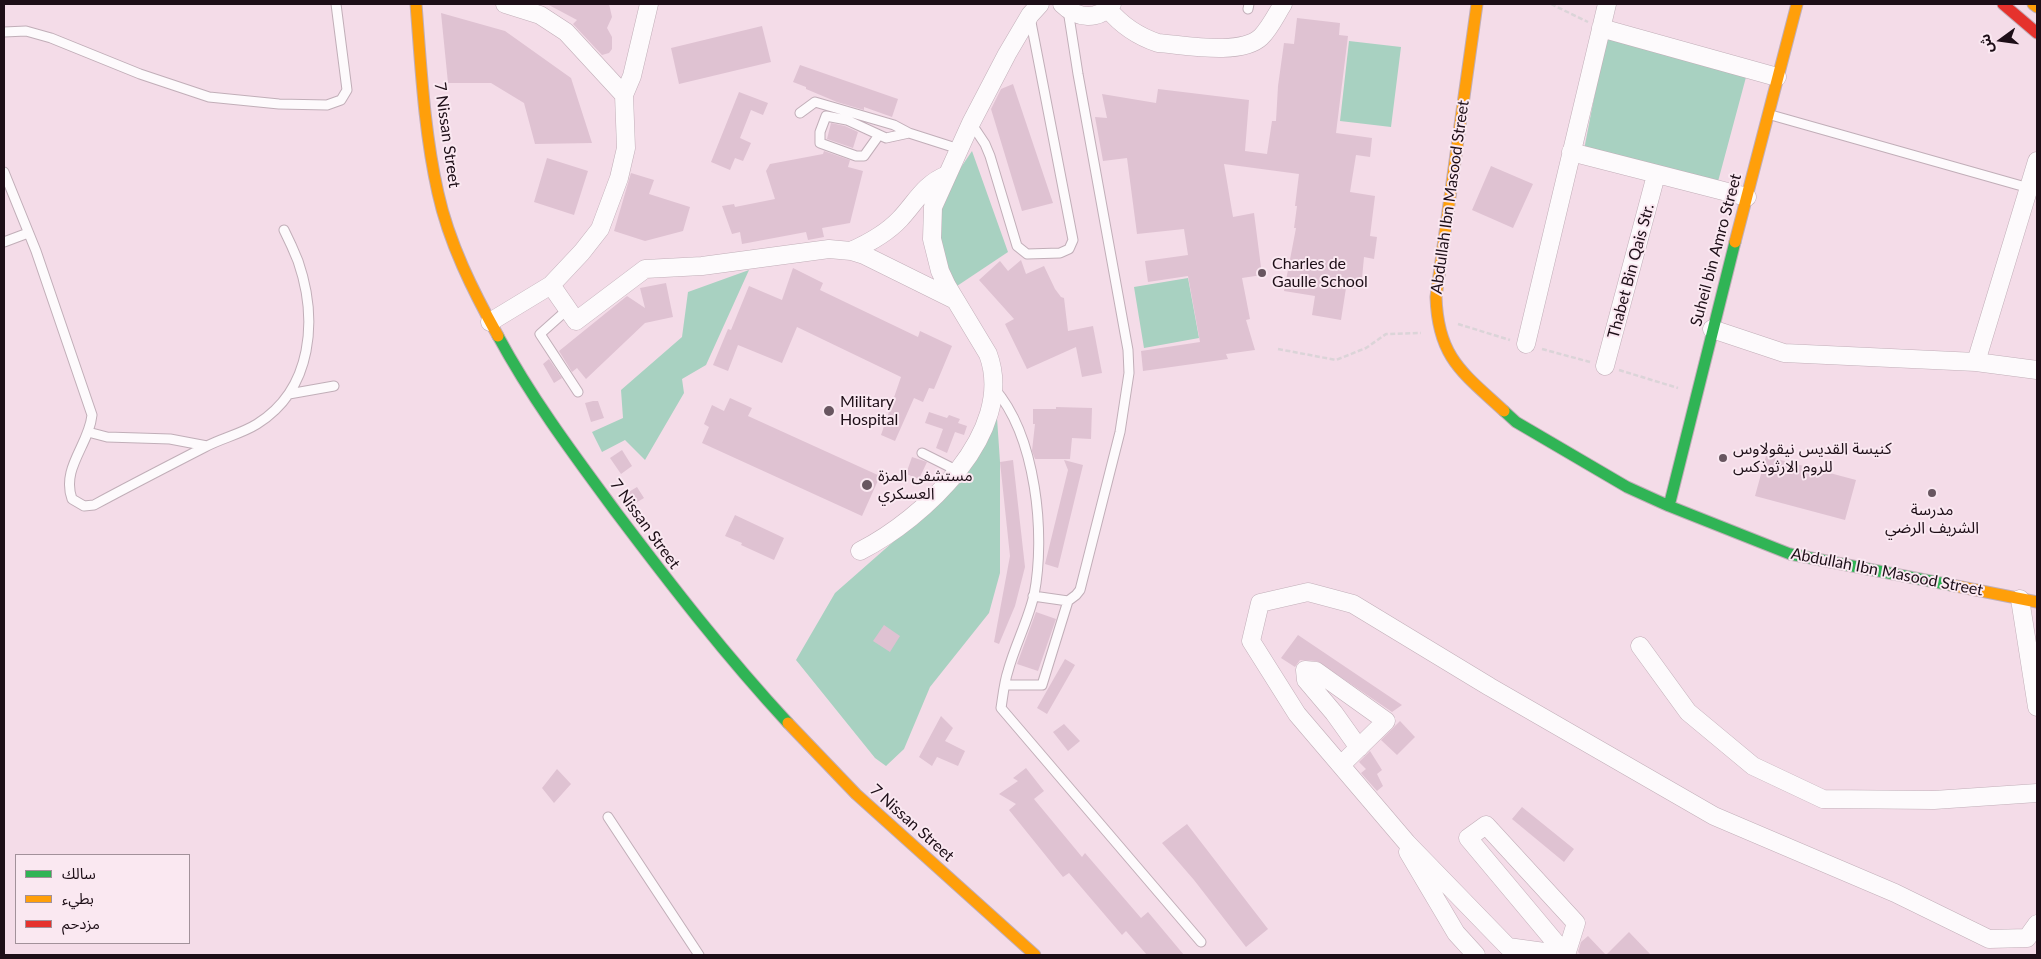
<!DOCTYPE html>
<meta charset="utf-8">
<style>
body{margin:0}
#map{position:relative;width:2041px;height:959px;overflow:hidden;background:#f4dce8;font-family:Lato,"Noto Sans Arabic",sans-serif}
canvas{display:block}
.frame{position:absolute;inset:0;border:5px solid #1d0e17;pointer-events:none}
.legend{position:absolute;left:15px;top:854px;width:175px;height:90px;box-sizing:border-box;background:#fae8f1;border:1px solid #a2919a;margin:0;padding:6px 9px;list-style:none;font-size:15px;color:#1d0e17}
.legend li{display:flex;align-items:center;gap:10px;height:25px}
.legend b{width:25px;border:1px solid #a2919a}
.north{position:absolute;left:1976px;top:15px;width:50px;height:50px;-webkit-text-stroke:4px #fae8f1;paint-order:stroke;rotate:256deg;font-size:14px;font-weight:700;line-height:20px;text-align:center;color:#1d0e17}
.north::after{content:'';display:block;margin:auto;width:18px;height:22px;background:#1d0e17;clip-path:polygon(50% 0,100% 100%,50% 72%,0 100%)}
</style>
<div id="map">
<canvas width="2041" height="959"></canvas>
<div class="frame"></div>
<ul class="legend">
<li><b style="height:6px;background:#30b455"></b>سالك</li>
<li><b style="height:6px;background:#ff9f0a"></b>بطيء</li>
<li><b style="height:6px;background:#e5322d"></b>مزدحم</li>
</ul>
<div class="north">ش</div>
</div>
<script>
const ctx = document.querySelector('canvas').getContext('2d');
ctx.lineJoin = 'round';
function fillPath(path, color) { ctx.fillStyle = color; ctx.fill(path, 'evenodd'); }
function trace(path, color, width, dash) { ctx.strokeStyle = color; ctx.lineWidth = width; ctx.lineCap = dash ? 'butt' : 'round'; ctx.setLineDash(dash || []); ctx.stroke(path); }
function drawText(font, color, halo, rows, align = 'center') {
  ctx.font = font + ' Lato,"Noto Sans Arabic",sans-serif'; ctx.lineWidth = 4; ctx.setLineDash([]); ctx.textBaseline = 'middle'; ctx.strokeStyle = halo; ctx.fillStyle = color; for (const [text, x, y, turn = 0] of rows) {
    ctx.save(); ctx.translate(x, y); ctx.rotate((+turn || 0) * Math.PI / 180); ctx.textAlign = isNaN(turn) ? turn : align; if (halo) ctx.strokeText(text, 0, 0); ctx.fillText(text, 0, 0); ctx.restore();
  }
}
const green = new Path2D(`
 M1607 31 1749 66 1716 189 1583 155Z
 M1349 41 1401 47 1391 127 1340 121Z
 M972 151 1008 252 957 286 945 265 938 225 945 191Z
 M749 270 706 365 682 379 684 393 645 460 625 440 602 452 592 432 623 418 621 390 682 337 688 292Z
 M1188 278 1199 338 1144 348 1134 287Z
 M997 418 1000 462V573L989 613 930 687 904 749 886 766 875 758 796 660 835 593 959 484Z`);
const building = new Path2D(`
 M547 4H609L612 17 607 28 612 37V49L609 53 602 55 573 24 577 20Z
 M441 13 505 31 571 78 592 143 535 144 524 103 491 83H448Z
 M1297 18 1340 23 1339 35 1348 36 1336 133 1372 138 1370 157 1356 155 1350 192 1375 196 1370 236 1377 237 1374 259 1364 257 1361 289 1346 288 1341 320 1312 315 1315 296 1284 291 1296 228H1294L1297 206H1295L1299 174 1224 164 1233 217 1254 213 1262 275 1242 278 1250 319 1246 320 1255 350 1226 354 1228 359 1143 371 1141 351 1200 342 1188 276 1148 282 1145 261 1188 255 1184 229 1137 234 1127 158 1103 161 1095 117 1107 118 1102 94 1156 103 1158 89 1249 100 1245 151 1267 154 1272 121H1276L1278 86 1284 43 1294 44Z
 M762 26 771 62 679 84 671 48Z
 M800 65 898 99 892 117 864 107V110L837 102 806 89V87L793 82Z
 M1013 84 1053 203 1022 211 991 109 1001 89Z
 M739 92 768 103 763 115 751 110 740 138 751 143 743 161 735 158 730 170 711 162Z
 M831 123 845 126 858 132 853 148 827 139Z
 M824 151 850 160 848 167 863 171 850 223 822 228 824 237 808 240 806 232 742 244 740 232 732 234 722 206 734 204 735 207 775 199 766 171 770 164 823 154Z
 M547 158 588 171 574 215 534 202Z
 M1491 166 1533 184 1513 228 1472 210Z
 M631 173 654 180 649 194 690 207 683 231 645 241 614 231Z
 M1021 260 1026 274 1044 266 1055 289 1061 297 1064 298 1068 331 1093 326 1102 373 1082 377 1076 347 1027 369 1005 324 1014 319 979 280 1000 261 1008 271Z
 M793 268 823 283 820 290 918 337 920 331 952 346 934 389 929 388 923 402 914 398 895 441 881 435 901 377 797 327 782 363 738 345 728 371 713 365 728 329 731 330 749 286 782 300Z
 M666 283 673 317 645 323 586 379 577 368 572 372 559 351 627 296 645 308 640 288Z
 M549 359 562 378 554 383 543 364Z
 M730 398 752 408 748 416 880 476 862 516 702 443 709 427 704 424 712 405 724 411Z
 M593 401H598L604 418 591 422 585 403Z
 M1056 407 1092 408 1091 439 1072 438 1070 459H1035L1032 451 1035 424H1033V409H1056Z
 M929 412 947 418 949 415 960 419 958 423 967 426 964 435 955 432 947 453 936 448 943 429 925 423Z
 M622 450 632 466 621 474 610 458Z
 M1766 456 1856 480 1845 520 1755 496Z
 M912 457 927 462 919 479 906 474Z
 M1013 460 1025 567 1015 606 999 644 994 642 1010 556 1000 462Z
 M1064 460 1083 465 1058 568 1045 564 1068 470Z
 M637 487 644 498 634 504 627 493Z
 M735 515 784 538 774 560 741 545 742 543 725 536Z
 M1036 612 1056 619 1038 671 1017 664Z
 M884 625 900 636 890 652 873 641Z
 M1298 635 1402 705 1392 712 1317 661 1300 660 1295 667 1281 658Z
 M1065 659 1075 665 1047 714 1037 708Z
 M941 716 953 728 945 741 965 751 958 766 937 757 932 766 919 757Z
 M1400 721 1415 737 1397 755 1381 740Z
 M1064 724 1080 741 1068 751 1053 732Z
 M1370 751 1382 770 1377 774 1383 786 1377 791 1361 773 1366 769 1359 762Z
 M1026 768 1044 791 1034 799 1082 857 1085 853 1141 918 1148 912 1184 955H1147L1126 931 1122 935 1069 873 1063 877 1009 810 1016 804 999 794 1018 781 1013 778Z
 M557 769 571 784 554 803 542 788Z
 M1522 807 1574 849 1564 862 1512 819Z
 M1187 824 1268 929 1246 947 1194 880 1162 843Z
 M1629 932 1651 955H1581L1578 952 1581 942 1588 936 1606 955Z`);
const path = new Path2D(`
 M1551 4 1588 22
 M1458 324 1510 340
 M1278 349 1336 360 1366 348 1386 334 1421 333
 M1542 349 1590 362
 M1619 370 1678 388`);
const lane = new Path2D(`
 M1248 9 1249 4
 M4 32 26 31 51 38 140 74 209 97 279 104 327 105 341 100 347 90 336 4
 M800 113 815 102 894 125 909 133
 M1771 115 2029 188
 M971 123 985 144 990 156 1017 246 1027 254 1060 253 1069 249 1073 240 1030 17
 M879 135 864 156H856L820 143V132L826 116 847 120 886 138 909 133 959 149
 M4 172 36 251 92 415C89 445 61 468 72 499L84 506 94 505C131 485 168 466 205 447 222 438 241 434 257 424 313 389 318 319 298 261 294 251 289 240 284 230
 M4 242 28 233
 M568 309 540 334 578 392
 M994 388C1036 436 1046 534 1034 595 1028 621 1015 645 1008 671 1004 683 1003 696 1001 708L1201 942
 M289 394 334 386
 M88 432 107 437 170 439 207 446
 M922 453 958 471
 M1033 596 1068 601 1076 595 1080 590 1120 432 1129 373 1128 350 1078 74 1068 10
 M1005 685H1042L1068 601
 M608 817 699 955`);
const street = new Path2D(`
 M505 4 540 15 566 32 624 95
 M1062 4C1077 19 1098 21 1112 4
 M1108 9C1122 26 1137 36 1158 43 1185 45 1241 56 1261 37 1270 28 1276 15 1283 4
 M1601 28 1777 77
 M1571 152 1747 197
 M851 251C869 243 886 234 900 219 916 202 924 184 947 175
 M551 285 576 321 645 269 702 266 829 249 851 251 864 255 955 300
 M490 322 551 285 582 252 600 229 619 178 626 148 624 95 632 76 649 4
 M1712 329 1784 353 1976 362 2037 370
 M1526 344 1607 4
 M1976 362 2037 161
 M1605 366 1656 175
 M860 551C923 519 1017 432 988 354L947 286 940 271 932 239 933 207 971 123 1007 54 1030 15 1040 4
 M2020 599 2037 707
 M1640 646 1688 712 1753 766 1823 799 1934 800 2037 793
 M1341 765 1386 721 1316 671 1305 670 1306 680 1334 713 1359 748
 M1486 825 1576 923 1566 955 1468 838Z
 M1408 852 1456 933 1476 955
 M1566 955 1508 947 1407 843 1297 714 1251 641 1260 603 1308 592 1353 604 1490 687 1714 816 1895 893 1989 939 2027 938 2037 924`);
const fast = new Path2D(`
 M498 336C532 399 574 455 616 512 671 585 726 656 788 723
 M1504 411 1516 422 1627 487 1669 506 1790 554 1951 585
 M1669 506 1735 242`);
const slow = new Path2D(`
 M416 4C421 67 424 131 438 193 449 243 473 291 498 336
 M1477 4 1436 297C1438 358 1463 373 1504 411
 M2033 4 2037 7
 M1735 242 1797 4
 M1951 585 2037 602
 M788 723 856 794 1035 955`);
const jam = new Path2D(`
 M2003 4 2037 33`);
const markers = [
 [1262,273,5,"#685660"],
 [829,411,6,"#685660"],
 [1723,458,5,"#685660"],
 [867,485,6,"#685660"],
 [1932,493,5,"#685660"]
];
const streetNames = [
 ["7 Nissan Street",447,135,82],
 ["Abdullah Ibn Masood Street",1450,197,-82],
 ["Suheil bin Amro Street",1716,250,-75],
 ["Thabet Bin Qais Str.",1631,271,-75],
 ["7 Nissan Street",645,524,54],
 ["Abdullah Ibn Masood Street",1887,572,11],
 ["7 Nissan Street",912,823,42]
];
const poiNames = [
 ["Charles de",1272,264],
 ["Gaulle School",1272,282],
 ["Military",840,402],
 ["Hospital",840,420],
 ["كنيسة القديس نيقولاوس",1733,449],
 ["للروم الارثوذكس",1733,467],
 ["مستشفى المزة",878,476],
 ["العسكري",878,494],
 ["مدرسة",1932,510,"center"],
 ["الشريف الرضي",1932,528,"center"]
];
fillPath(green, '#a8d1c1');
fillPath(building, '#dfc2d2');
trace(lane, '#c1aeb8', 11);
trace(street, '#c1aeb8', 19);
trace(fast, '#c1aeb8', 13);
trace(slow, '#c1aeb8', 13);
trace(jam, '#c1aeb8', 13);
trace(path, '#dbd4d8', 2.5, [5, 2.5]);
trace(lane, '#fdfafc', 9);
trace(street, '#fdfafc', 18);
trace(fast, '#30b455', 11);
trace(slow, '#ff9f0a', 11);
trace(jam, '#e5322d', 11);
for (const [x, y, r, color] of markers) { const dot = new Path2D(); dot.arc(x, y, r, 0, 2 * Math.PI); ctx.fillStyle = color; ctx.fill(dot); trace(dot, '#fae8f1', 2); }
drawText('16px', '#1d0e17', '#fae8f1', streetNames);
drawText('16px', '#1d0e17', '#fae8f1', poiNames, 'left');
</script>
